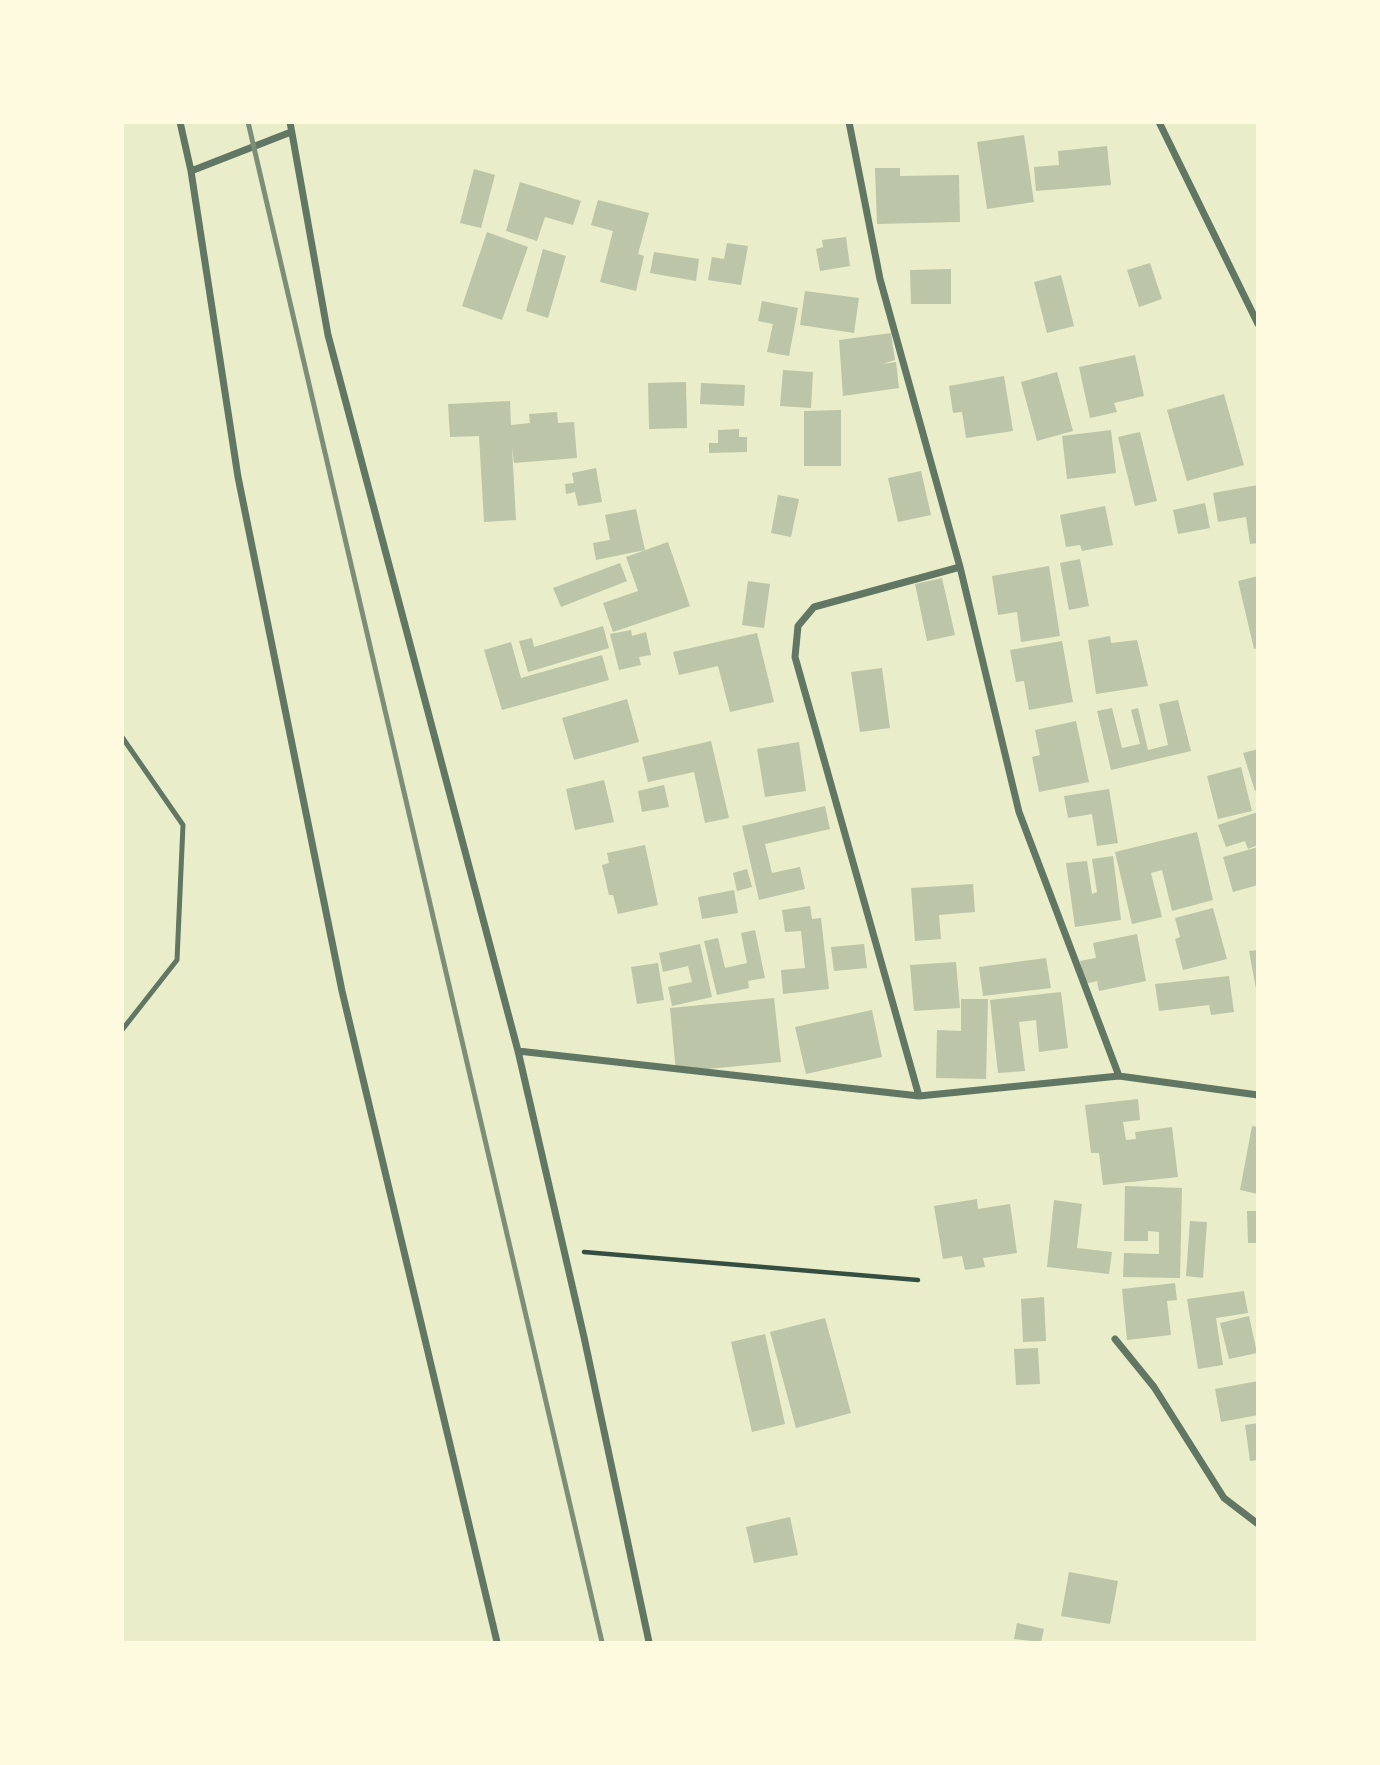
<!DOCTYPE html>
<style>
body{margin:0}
#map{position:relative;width:1380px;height:1765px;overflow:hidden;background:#e9edc9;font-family:"Sofia Sans Condensed",sans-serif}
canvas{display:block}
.frame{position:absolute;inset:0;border:124px solid #fefae0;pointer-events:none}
</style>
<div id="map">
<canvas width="1380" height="1765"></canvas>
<div class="frame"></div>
</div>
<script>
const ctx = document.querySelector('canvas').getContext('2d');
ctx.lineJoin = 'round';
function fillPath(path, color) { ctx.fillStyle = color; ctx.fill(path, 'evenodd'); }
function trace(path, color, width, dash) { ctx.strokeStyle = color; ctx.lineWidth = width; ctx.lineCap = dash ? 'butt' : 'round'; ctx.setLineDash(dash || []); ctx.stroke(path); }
const building = new Path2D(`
 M1024 135 1034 202 987 209 977 142Z
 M1107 146 1111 185 1036 191 1034 167 1059 165 1058 151Z
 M875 168H900V176L959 175 960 222 877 224Z
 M474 169 495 175 481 228 460 223Z
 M520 182 581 201 573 225 545 217 537 241 506 231Z
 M598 200 649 213 638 254 644 256 636 291 600 282 613 231 591 225Z
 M487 232 528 247 502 320 462 306Z
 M846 237 850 266 820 271 816 249 823 247 822 240Z
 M727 243 748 246 741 285 708 280 712 257 724 259Z
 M543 249 566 256 548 318 526 311Z
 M654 252 699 259 696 281 650 273Z
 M1150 263 1162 299 1139 307 1127 270Z
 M951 269V304H911L910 270Z
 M1061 275 1074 326 1047 333 1034 282Z
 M805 291 859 298 854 333 800 325Z
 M762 301 798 308 789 356 767 352 773 324 758 321Z
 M891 333 895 360 882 364 896 362 899 388 843 396 839 340Z
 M1135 355 1144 396 1114 403 1117 412 1090 418 1079 367Z
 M783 370 813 372 811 408 780 406Z
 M1057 372 1073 431 1037 441 1021 382Z
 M1004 376 1013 431 966 438 962 412 953 413 949 386Z
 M686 382 687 428 649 429 648 383Z
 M701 383 745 385 744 406 700 404Z
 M1224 394 1244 465 1187 481 1167 410Z
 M510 401 511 425 530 423 529 414 557 412 558 423 574 422 577 458 514 463 512 447 516 520 484 522 479 436 450 437 448 404Z
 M841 410V466H804V411Z
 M739 429V437H747V452L709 453V443H718V430Z
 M1111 430 1116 473 1067 479 1062 436Z
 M1140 432 1157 501 1135 506 1118 437Z
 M596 468 602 502 578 506 575 492 566 494 565 484 574 483 572 473Z
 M921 471 931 515 898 522 888 478Z
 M1258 485V543L1250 544 1246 517 1218 522 1213 493Z
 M778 495 799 499 791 537 771 533Z
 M1205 503 1210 528 1178 534 1173 510Z
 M1105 506 1113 545 1082 551 1080 545 1066 547 1060 515Z
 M636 509 645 550 596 560 593 543 610 540 605 515Z
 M668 542 690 606 613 632 603 603 638 591 626 557Z
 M1080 559 1089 606 1069 610 1060 563Z
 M620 563 627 581 561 607 553 588Z
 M1049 566 1060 636 1021 642 1017 612 998 615 992 576Z
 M1258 576V648L1254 649 1238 581Z
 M942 578 955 635 927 641 915 584Z
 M748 581 770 584 764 628 742 625Z
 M603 626 609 648 528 672 519 641 532 638 534 647Z
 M631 630 632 636 646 632 651 655 639 657 641 665 619 670 610 634Z
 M757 633 774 702 730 712 718 666 679 675 673 652Z
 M1110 636 1111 643 1137 640 1148 686 1096 694 1088 640Z
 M1062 641 1073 702 1029 710 1024 681 1016 682 1010 650Z
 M511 642 521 678 602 655 609 680 502 710 484 650Z
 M882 668 890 728 860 732 851 672Z
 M627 699 639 742 574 760 562 718Z
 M1178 700 1191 751 1111 770 1097 711 1112 708 1122 748 1140 744 1131 710 1138 708 1148 750 1168 745 1159 704Z
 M1076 721 1089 782 1039 792 1032 757 1040 755 1035 730Z
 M711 741 729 818 705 823 694 772 648 782 642 757Z
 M799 742 806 791 765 797 757 749Z
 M1258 749V790L1255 791 1243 753Z
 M1241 767 1252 811 1218 819 1207 776Z
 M604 780 614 822 575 830 566 789Z
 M664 785 669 807 642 812 638 791Z
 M1109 789 1118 843 1097 846 1092 814 1068 818 1064 796Z
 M825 806 830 829 765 844 772 873 800 867 805 889 759 900 742 826Z
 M1258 812V845L1248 849 1245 841 1226 847 1218 825Z
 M1197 832 1213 900 1172 911 1162 870 1151 873 1162 917 1132 924 1115 852Z
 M645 845 658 905 618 914 613 895H609L602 865 609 863 607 853Z
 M1258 847V885L1233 892 1223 857Z
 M1113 856 1121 920 1075 927 1066 863 1087 861 1092 894 1097 892 1092 859Z
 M747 869 752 887 737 891 733 873Z
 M973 884 975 912 939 915 941 939 915 941 911 888Z
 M734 890 738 913 702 919 698 897Z
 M810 906 812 919 821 918 829 989 783 994 781 970 805 968 801 931 785 932 782 910Z
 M1213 908 1227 959 1183 970 1175 939 1180 937 1175 918Z
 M755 930 765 978 748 981 749 988 717 995 704 941 718 938 725 968 747 963 741 933Z
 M1137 934 1146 981 1099 991 1097 981 1085 984 1080 961 1096 958 1093 943Z
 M700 944 712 997 672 1006 668 987 692 982 688 966 663 972 659 953Z
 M864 944 867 968 834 971 831 947Z
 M1258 950V988L1256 989 1249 951Z
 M1046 958 1051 988 983 996 979 967Z
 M956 962 960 1008 914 1011 910 965Z
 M658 963 664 1000 637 1004 631 967Z
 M1229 976 1234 1012 1211 1015 1209 1005 1159 1011 1155 984Z
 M1061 992 1068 1048 1039 1052 1036 1020 1019 1022 1025 1071 998 1073 990 1000Z
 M774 998 781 1062 676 1072 670 1008Z
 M961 999H988L986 1079 936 1078 937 1030 961 1031Z
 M872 1010 882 1057 806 1074 795 1027Z
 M1138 1099 1140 1120 1123 1122 1126 1140 1136 1139 1135 1132 1172 1127 1178 1177 1103 1185 1099 1153H1091L1085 1105Z
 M1252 1126 1258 1127V1194L1240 1190Z
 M1125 1186 1182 1188 1180 1278 1123 1277 1124 1253 1159 1254V1232L1148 1231V1241H1124Z
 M977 1199 978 1209 1010 1204 1017 1253 983 1258 985 1267 965 1270 962 1256 943 1259 934 1206Z
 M1054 1200 1082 1204 1077 1248 1112 1252 1109 1274 1047 1267Z
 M1247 1211H1258V1243H1248Z
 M1190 1221 1207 1222 1203 1278 1186 1276Z
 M1175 1283 1177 1300 1167 1301 1171 1335 1127 1340 1122 1289Z
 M1244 1291 1248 1313 1216 1318 1223 1365 1198 1369 1187 1299Z
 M1044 1297 1046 1341 1023 1342 1021 1299Z
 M1249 1316 1257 1353 1229 1359 1220 1323Z
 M825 1318 851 1413 796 1428 770 1332Z
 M765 1334 785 1424 752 1432 731 1342Z
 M1038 1348 1040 1384 1016 1385 1014 1349Z
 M1258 1381V1415L1221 1422 1215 1389Z
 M1258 1423V1460L1250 1461 1245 1425Z
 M790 1517 798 1555 754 1563 746 1527Z
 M1069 1572 1118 1581 1110 1624 1061 1616Z
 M1017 1623 1044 1629 1041 1642 1014 1639Z`);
const path = new Path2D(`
 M584 1252 918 1280`);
const service = new Path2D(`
 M122 737 183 825 177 960 122 1030`);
const minor = new Path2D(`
 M180 122 191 171 238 477 342 991 497 1642
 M290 122 328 335 518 1051 584 1337 649 1642
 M849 122 880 279 960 567 1019 812 1119 1076
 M1159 122 1258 324
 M191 171 291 132
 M518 1051 919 1096 1119 1076 1258 1095
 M919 1096 795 657 798 626 814 607 960 567
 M1115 1339 1154 1387 1224 1498 1258 1524`);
const rail = new Path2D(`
 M248 122 602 1642`);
fillPath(building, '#bcc5a7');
trace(path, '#344e41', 4.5);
trace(service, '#617663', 5);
trace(minor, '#617663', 7);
trace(rail, '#7c8e77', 5);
</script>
